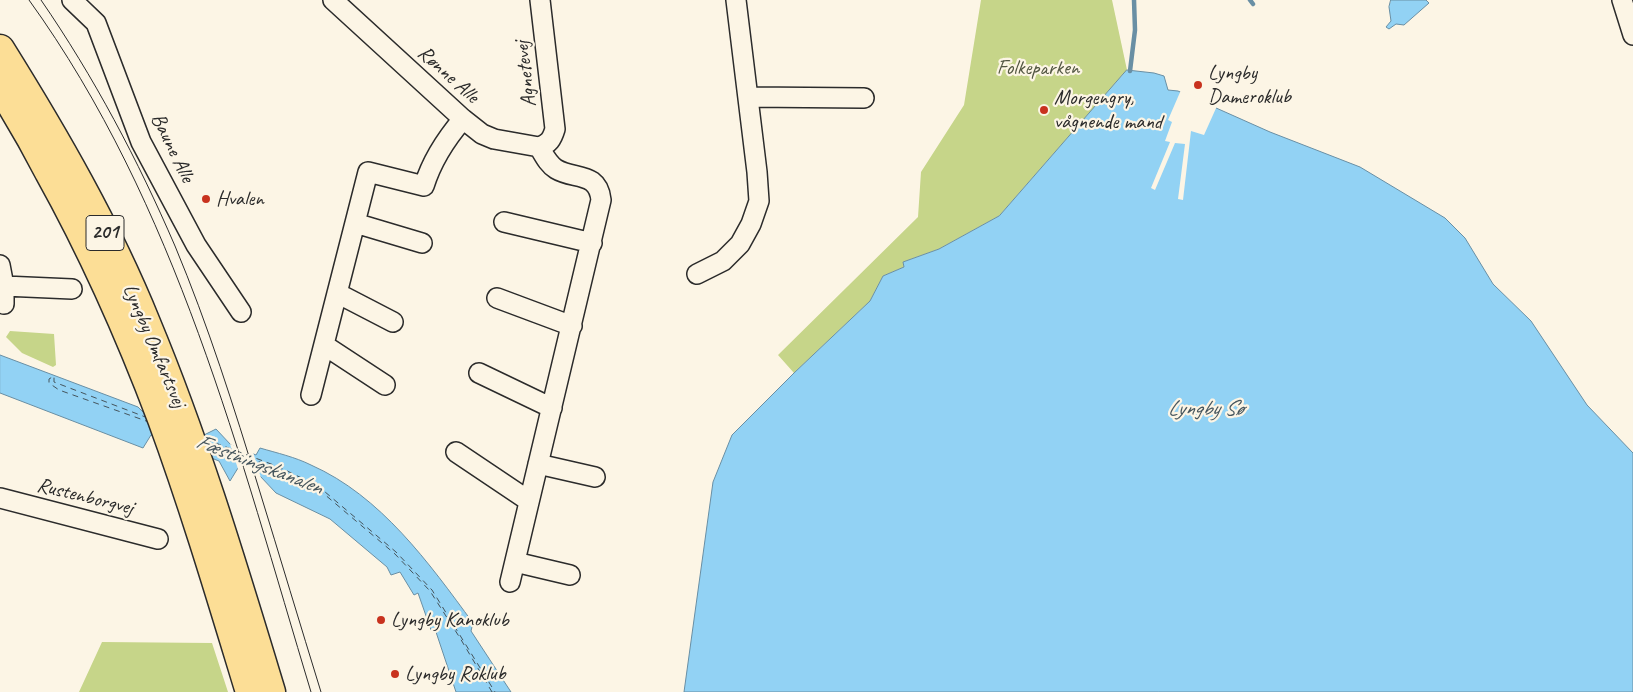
<!DOCTYPE html>
<meta charset="utf-8">
<style>
body{margin:0}
canvas{display:block;background:#fcf5e5}
</style>
<canvas width="1633" height="692"></canvas>
<script>
const ctx = document.querySelector('canvas').getContext('2d');
ctx.lineJoin = 'round';
function fillPath(path, color) { ctx.fillStyle = color; ctx.fill(path, 'evenodd'); }
function trace(path, color, width, dash) { ctx.strokeStyle = color; ctx.lineWidth = width; ctx.lineCap = dash ? 'butt' : 'round'; ctx.setLineDash(dash || []); ctx.stroke(path); }
function drawText(font, color, halo, rows, align = 'center') {
  ctx.font = font + ' Caveat,sans-serif'; ctx.lineWidth = 4.5; ctx.setLineDash([]); ctx.textBaseline = 'middle'; ctx.strokeStyle = halo; ctx.fillStyle = color; for (const [text, x, y, turn = 0] of rows) {
    ctx.save(); ctx.translate(x, y); ctx.rotate((+turn || 0) * Math.PI / 180); ctx.textAlign = isNaN(turn) ? turn : align; if (halo) ctx.strokeText(text, 0, 0); ctx.fillText(text, 0, 0); ctx.restore();
  }
}
const green = new Path2D(`
 M981 0H1112L1127 70 999 216 939 249 903 262 904 267 883 276 870 301 794 373 778 355 918 217 921 172 964 105Z
 M10 331 54 334 56 365 53 367 22 353 6 337Z
 M102 642 212 643 228 692H79Z`);
const water = new Path2D(`
 M1391 0H1426L1429 3 1404 25 1396 24 1389 29 1386 27 1391 21 1389 7Z
 M1127 70 1154 73 1164 76 1168 90 1178 91 1270 132 1360 167 1445 218 1465 238 1493 284 1531 321 1587 405 1633 453V692H684L713 482 732 435 794 373 870 301 883 276 904 267 903 262 939 249 999 216Z
 M0 355 138 407 143 412 204 435 216 429 231 445 256 455 260 448C277 453 295 457 311 465 381 496 429 563 473 623L471 631 511 692H456L435 629 431 630 418 593 414 595 400 572 391 575 387 567 330 519 276 493 260 476 238 468 230 481 219 461 151 435 143 448 0 393Z`);
const pier = new Path2D(`
 M1181 90 1217 106 1204 135 1191 131 1183 200 1178 199 1185 144 1175 143 1155 190 1151 188 1170 142 1165 141 1172 122 1168 120Z
 M230 444 253 452 261 478 238 469Z`);
const stream = new Path2D(`
 M1250 0 1253 4
 M1130 71 1135 30 1134 0`);
const ferry = new Path2D(`
 M148 418 54 382V376L49 379V383L59 390 149 422
 M205 439 279 467 318 486 396 552 432 590 495 692
 M207 443 279 469 317 488 395 554 430 591 460 638 492 692`);
const minor = new Path2D(`
 M72 0 96 23 141 142 196 245 241 312
 M333 0 463 119 482 134 494 139 539 147C549 144 552 139 555 129L540 0
 M1622 0 1633 35
 M749 97 864 98
 M504 222 592 243
 M355 223 422 243
 M0 265 4 286V304
 M697 274 723 261 740 244 751 224 759 201 757 172 736 0
 M4 286 72 289
 M337 293 393 322
 M497 298 572 326
 M324 345 385 385
 M479 373 552 408
 M311 395 368 172 424 186C432 160 445 140 463 119
 M456 452 529 501
 M538 464 595 477
 M0 498 158 539
 M515 562 570 575
 M510 582 601 200C598 171 574 180 556 169 548 164 544 155 539 147`);
const highway = new Path2D(`
 M0 49C55 137 107 227 146 323 196 443 233 567 271 692
 M0 87C18 115 34 143 49 172 93 251 130 334 162 419 195 509 222 600 250 692`);
const tram = new Path2D(`
 M29 0C177 205 239 454 311 692
 M41 0C94 77 138 160 175 246 208 325 234 407 259 489 280 557 300 624 321 692`);
const markers = [
 [1198,85,5,"#c8321e"],
 [1044,110,5,"#c8321e"],
 [206,199,5,"#c8321e"],
 [381,620,5,"#c8321e"],
 [395,674,5,"#c8321e"]
];
const shields = [
 [105,233,38]
];
const shieldNames = [
 ["201",105,233]
];
const parkNames = [
 ["Folkeparken",1038,68]
];
const poiNames = [
 ["Lyngby",1208,73],
 ["Dameroklub",1208,97],
 ["Morgengry,",1054,98],
 ["vågnende mand",1054,122],
 ["Hvalen",216,199],
 ["Lyngby Kanoklub",391,620],
 ["Lyngby Roklub",405,674]
];
const streetNames = [
 ["Agnetevej",526,74,-97],
 ["Rønne Alle",448,75,42],
 ["Baune Alle",172,148,64],
 ["Lyngby Omfartsvej",154,346,67],
 ["Rustenborgvej",85,497,14]
];
const waterNames = [
 ["Lyngby Sø",1205,409],
 ["Fæstningskanalen",259,465,21]
];
fillPath(green, '#c6d589');
fillPath(water, '#92d2f4');
trace(water, '#698fa4', 1);
fillPath(pier, '#fcf5e5');
trace(stream, '#698fa4', 4.5);
trace(ferry, '#45555d', 1, [6, 5]);
trace(minor, '#2b2b2b', 22);
trace(highway, '#2b2b2b', 31);
trace(minor, '#fcf5e5', 19);
trace(highway, '#fcde96', 28);
trace(tram, '#2b2b2b', 1);
for (const [x, y, r, color] of markers) { const dot = new Path2D(); dot.arc(x, y, r, 0, 2 * Math.PI); ctx.fillStyle = color; ctx.fill(dot); trace(dot, '#fcf5e5', 2); }
for (const [x, y, w] of shields) { const box = new Path2D(); box.roundRect(x - w / 2, y - 17.5, w, 35, 4); ctx.fillStyle = '#fcf5e5'; ctx.fill(box); trace(box, '#2b2b2b', 1); }
drawText('bold 20px', '#2b2b2b', null, shieldNames);
drawText('21px', '#525642', '#fcf5e5', parkNames);
drawText('21px', '#2b2b2b', '#fcf5e5', poiNames, 'left');
drawText('21px', '#2b2b2b', '#fcf5e5', streetNames);
drawText('italic 22px', '#45555d', '#fcf5e5', waterNames);
</script>
